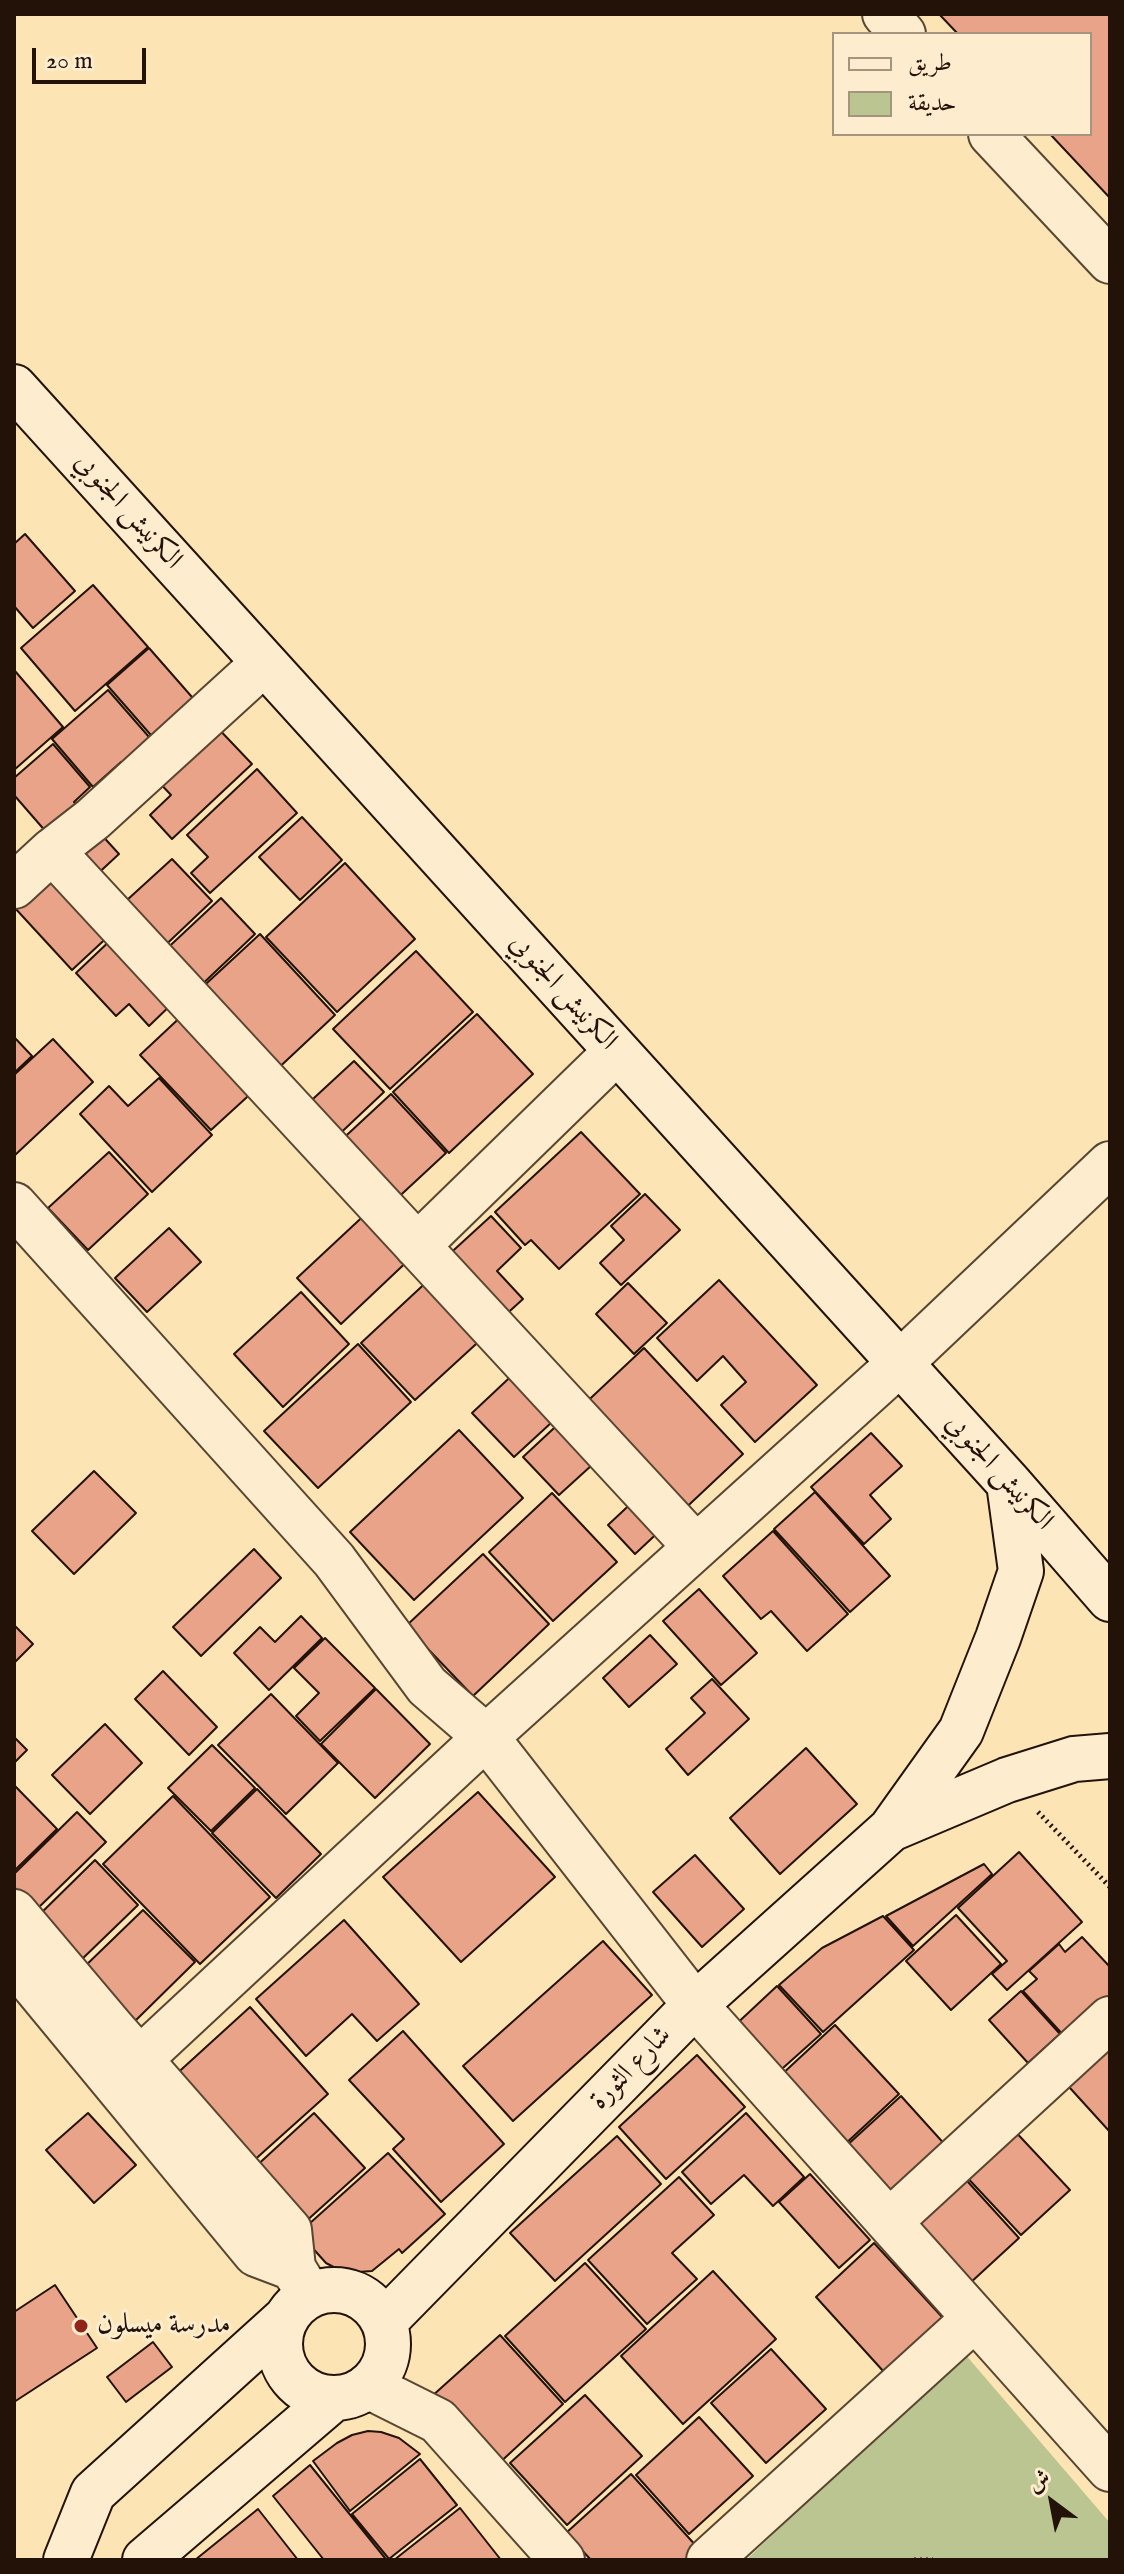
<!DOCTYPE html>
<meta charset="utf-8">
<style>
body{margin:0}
#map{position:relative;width:1124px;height:2574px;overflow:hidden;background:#fce4b4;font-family:"IM FELL English",Amiri,serif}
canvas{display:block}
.frame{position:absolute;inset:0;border:16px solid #231207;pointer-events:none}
.legend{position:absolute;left:832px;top:32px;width:260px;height:104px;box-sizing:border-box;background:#fdedce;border:2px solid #a6957e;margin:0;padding:10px 14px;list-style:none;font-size:24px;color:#231207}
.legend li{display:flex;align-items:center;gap:16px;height:40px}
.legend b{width:40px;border:2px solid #a6957e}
.north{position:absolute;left:1012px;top:2462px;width:80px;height:80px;-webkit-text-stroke:6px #fdedce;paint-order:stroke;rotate:328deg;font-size:22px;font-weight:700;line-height:32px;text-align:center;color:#231207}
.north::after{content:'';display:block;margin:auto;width:28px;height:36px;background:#231207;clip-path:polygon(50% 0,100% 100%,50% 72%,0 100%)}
.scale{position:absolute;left:32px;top:48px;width:114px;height:36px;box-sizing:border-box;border:4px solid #231207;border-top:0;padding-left:10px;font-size:24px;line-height:28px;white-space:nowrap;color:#231207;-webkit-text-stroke:6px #fdedce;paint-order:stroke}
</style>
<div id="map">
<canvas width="1124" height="2574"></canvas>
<div class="frame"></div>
<ul class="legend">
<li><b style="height:10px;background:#fdedce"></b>طريق</li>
<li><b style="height:22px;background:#bac591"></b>حديقة</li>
</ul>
<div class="north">ش</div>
<div class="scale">20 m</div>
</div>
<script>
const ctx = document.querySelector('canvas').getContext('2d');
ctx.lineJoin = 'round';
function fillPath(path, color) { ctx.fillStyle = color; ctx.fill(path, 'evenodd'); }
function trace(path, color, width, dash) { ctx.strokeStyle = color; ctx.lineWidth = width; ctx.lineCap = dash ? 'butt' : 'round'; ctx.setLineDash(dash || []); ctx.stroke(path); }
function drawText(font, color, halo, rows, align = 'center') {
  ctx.font = font + ' "IM FELL English",Amiri,serif'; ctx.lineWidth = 6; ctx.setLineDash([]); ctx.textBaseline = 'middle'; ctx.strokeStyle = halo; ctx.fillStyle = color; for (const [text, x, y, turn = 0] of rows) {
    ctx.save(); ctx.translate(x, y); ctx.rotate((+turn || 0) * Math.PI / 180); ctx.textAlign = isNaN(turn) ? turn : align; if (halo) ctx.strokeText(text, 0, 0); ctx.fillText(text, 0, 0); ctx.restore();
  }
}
const green = new Path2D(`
 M964 2353 1110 2523V2560H746Z`);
const building = new Path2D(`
 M939 14H1110V198L1050 134H1090V34H958Z
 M25 534 75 591 33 628 14 606V544Z
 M93 585 148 647 75 711 21 648Z
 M149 648 206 713 164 750 107 685Z
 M15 671 63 727 14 770V672Z
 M108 690 163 753 135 778 121 762 93 787 52 739Z
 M213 723 252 764 172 839 150 815 171 795 155 778Z
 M53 744 90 787 74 802 85 814 54 841 14 795V778Z
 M257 769 297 813 210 893 191 873 208 857 187 835Z
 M302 817 342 860 300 900 259 857Z
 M98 831 119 854 92 879 71 856Z
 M172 859 212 901 156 954 115 911Z
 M345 863 415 939 337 1012 266 937Z
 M54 867 114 931 72 970 14 907Z
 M221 898 255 934 193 993 159 956Z
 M260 934 335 1015 271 1075 195 994Z
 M116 935 177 999 149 1026 129 1004 116 1016 76 973Z
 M416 951 473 1012 390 1089 333 1029Z
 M187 1011 258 1087 211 1130 140 1055Z
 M477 1014 533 1074 449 1153 393 1092Z
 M14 1037 32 1056 14 1073Z
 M53 1039 93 1082 14 1156V1075Z
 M354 1061 384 1092 331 1142 301 1110Z
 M159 1078 212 1135 152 1192 80 1114 109 1086 128 1106Z
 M391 1094 446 1153 390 1205 335 1146Z
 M581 1132 640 1194 559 1269 531 1240 525 1245 495 1212Z
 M109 1152 148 1194 88 1250 48 1208Z
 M645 1194 680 1230 621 1285 600 1263 624 1240 611 1226Z
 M372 1208 415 1254 341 1324 297 1278Z
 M491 1216 521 1248 497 1271 523 1299 500 1320 444 1259Z
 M169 1228 201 1262 147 1312 115 1278Z
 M433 1276 487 1334 415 1400 361 1343Z
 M719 1280 817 1385 755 1442 721 1405 746 1382 723 1356 697 1381 657 1338Z
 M628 1283 667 1323 634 1354 596 1314Z
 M301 1292 349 1344 283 1407 234 1354Z
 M358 1344 411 1402 318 1488 264 1431Z
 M644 1348 743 1454 676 1517 577 1411Z
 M522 1366 564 1411 514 1457 472 1413Z
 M567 1416 603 1455 559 1495 523 1457Z
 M459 1430 523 1498 414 1600 350 1532Z
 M871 1433 902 1466 870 1495 891 1519 864 1544 811 1487Z
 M94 1471 136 1513 74 1574 32 1531Z
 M815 1492 890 1576 850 1612 774 1529Z
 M552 1493 617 1562 553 1621 489 1552Z
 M639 1496 666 1525 635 1554 608 1525Z
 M773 1531 848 1614 807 1651 771 1611 761 1619 723 1576Z
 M254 1549 281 1578 201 1656 173 1627Z
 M483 1554 549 1624 473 1696 406 1626Z
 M699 1589 757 1653 721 1685 663 1621Z
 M301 1616 322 1638 269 1690 234 1653 260 1627 275 1642Z
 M14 1625 33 1644 14 1663Z
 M650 1635 677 1664 629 1707 603 1678Z
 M325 1638 375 1688 320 1741 296 1716 319 1693 294 1668Z
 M163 1671 217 1727 189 1755 135 1699Z
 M712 1679 749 1719 688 1775 666 1749 705 1713 691 1698Z
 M376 1689 430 1744 375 1798 321 1744Z
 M271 1694 338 1763 286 1814 218 1745Z
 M105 1724 142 1763 90 1814 52 1775Z
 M14 1737 27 1750 14 1763Z
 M212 1745 255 1788 211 1831 168 1788Z
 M806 1748 857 1804 780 1874 730 1818Z
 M14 1785 57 1829 14 1871Z
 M257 1789 321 1854 276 1898 212 1833Z
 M478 1792 555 1877 461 1962 383 1877Z
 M173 1796 270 1897 200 1964 103 1864Z
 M77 1812 106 1842 36 1910 14 1887V1874Z
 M1019 1852 1082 1922 1007 1990 992 1974 1007 1961 958 1908Z
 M695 1855 744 1909 702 1947 653 1892Z
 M95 1860 138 1905 78 1963 35 1919Z
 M984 1864 992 1874 913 1946 886 1916Z
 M143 1910 195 1962 132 2024 80 1971Z
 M956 1915 1001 1964 951 2010 906 1961Z
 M883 1916 914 1950 823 2032 779 1985 822 1948Z
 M344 1920 419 2004 377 2041 352 2014 306 2056 256 1999Z
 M1082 1937 1110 1967V2018L1076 2049 1023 1991 1037 1979 1029 1971 1059 1944 1065 1952Z
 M603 1941 652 1995 513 2121 463 2066Z
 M777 1986 821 2034 774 2076 731 2029Z
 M1021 1991 1060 2034 1028 2063 989 2020Z
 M250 2007 328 2094 250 2164 172 2078Z
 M835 2025 899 2094 843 2146 779 2077Z
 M1110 2030V2132L1060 2077Z
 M403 2031 504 2144 441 2202 393 2149 404 2139 349 2080Z
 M697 2055 745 2107 666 2179 619 2127Z
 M901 2096 957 2158 900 2209 844 2148Z
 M88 2113 136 2165 94 2203 46 2150Z
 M314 2113 365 2168 303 2224 253 2169Z
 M746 2113 804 2177 773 2206 744 2175 711 2204 682 2172Z
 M1011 2127 1070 2190 1021 2235 962 2172Z
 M617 2136 661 2184 555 2281 510 2233Z
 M388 2153 445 2214 402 2253 399 2249 372 2271 345 2273 326 2263 299 2233Z
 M958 2171 1019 2238 969 2284 908 2217Z
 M810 2174 870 2240 839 2268 779 2202Z
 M679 2177 714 2215 672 2253 697 2279 647 2324 588 2260Z
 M874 2243 943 2318 884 2372 816 2297Z
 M585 2263 646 2329 565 2402 505 2336Z
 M713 2271 776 2339 683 2424 621 2356Z
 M55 2285 97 2348 14 2402V2312Z
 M500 2335 563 2404 495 2467 431 2397Z
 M153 2342 172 2367 126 2402 107 2377Z
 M771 2349 826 2409 766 2463 711 2403Z
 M585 2395 642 2456 567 2525 510 2463Z
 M699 2417 753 2476 689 2534 636 2475Z
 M368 2431 381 2432 399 2438 420 2454 350 2511 313 2461 337 2443 352 2435Z
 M420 2459 457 2505 389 2559 352 2514Z
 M310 2465 385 2558 382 2560H324L273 2496Z
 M631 2474 698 2548 685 2560H591L566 2533Z
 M460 2508 501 2560H394Z
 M258 2509 298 2560H195Z`);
const path = new Path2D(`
 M1038 1812 1110 1887
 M914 2560H933`);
const street = new Path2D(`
 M885 14 903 34
 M991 134 1110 261
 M52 851 93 819 264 663
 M14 886 52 851 696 1547
 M14 1205 334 1560 427 1686 486 1737 695 2005 1110 2469
 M417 1246 616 1052
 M14 1912 112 2028 289 2230 293 2268 309 2294
 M14 1961 256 2254 293 2268
 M140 2059 486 1737 899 1364 1110 1164
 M889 2222 1110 2019
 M368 2386 438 2421 562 2560
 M709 2560 975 2318`);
const secondary = new Path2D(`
 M14 387 1009 1483 1110 1599
 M891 1829 1007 1780 1074 1759 1110 1756
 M280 2344a54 54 0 1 1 108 0a54 54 0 1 1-108 0Z
 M384 2322 695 2005 891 1829 961 1731 998 1638 1021 1571 1009 1483
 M66 2560 93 2493 284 2320
 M145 2560 333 2399`);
const markers = [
 [81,2326,8,"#8f2418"]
];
const streetNames = [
 ["الكرنيش الجنوبي",127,512,48],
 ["الكرنيش الجنوبي",562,993,48],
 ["الكرنيش الجنوبي",998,1473,48],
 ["شارع الثورة",632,2069,-46]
];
const poiNames = [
 ["مدرسة ميسلون",97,2326]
];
fillPath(green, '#bac591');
fillPath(building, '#e9a389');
trace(building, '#231207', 2);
trace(street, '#594632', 48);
trace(secondary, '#231207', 48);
trace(path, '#231207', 5, [2, 4]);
trace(street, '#fdedce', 44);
trace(secondary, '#fdedce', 44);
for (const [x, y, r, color] of markers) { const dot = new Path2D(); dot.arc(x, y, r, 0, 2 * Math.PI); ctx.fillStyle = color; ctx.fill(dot); trace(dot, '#fdedce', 3); }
drawText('28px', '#231207', '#fdedce', streetNames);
drawText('28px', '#231207', '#fdedce', poiNames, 'left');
</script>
